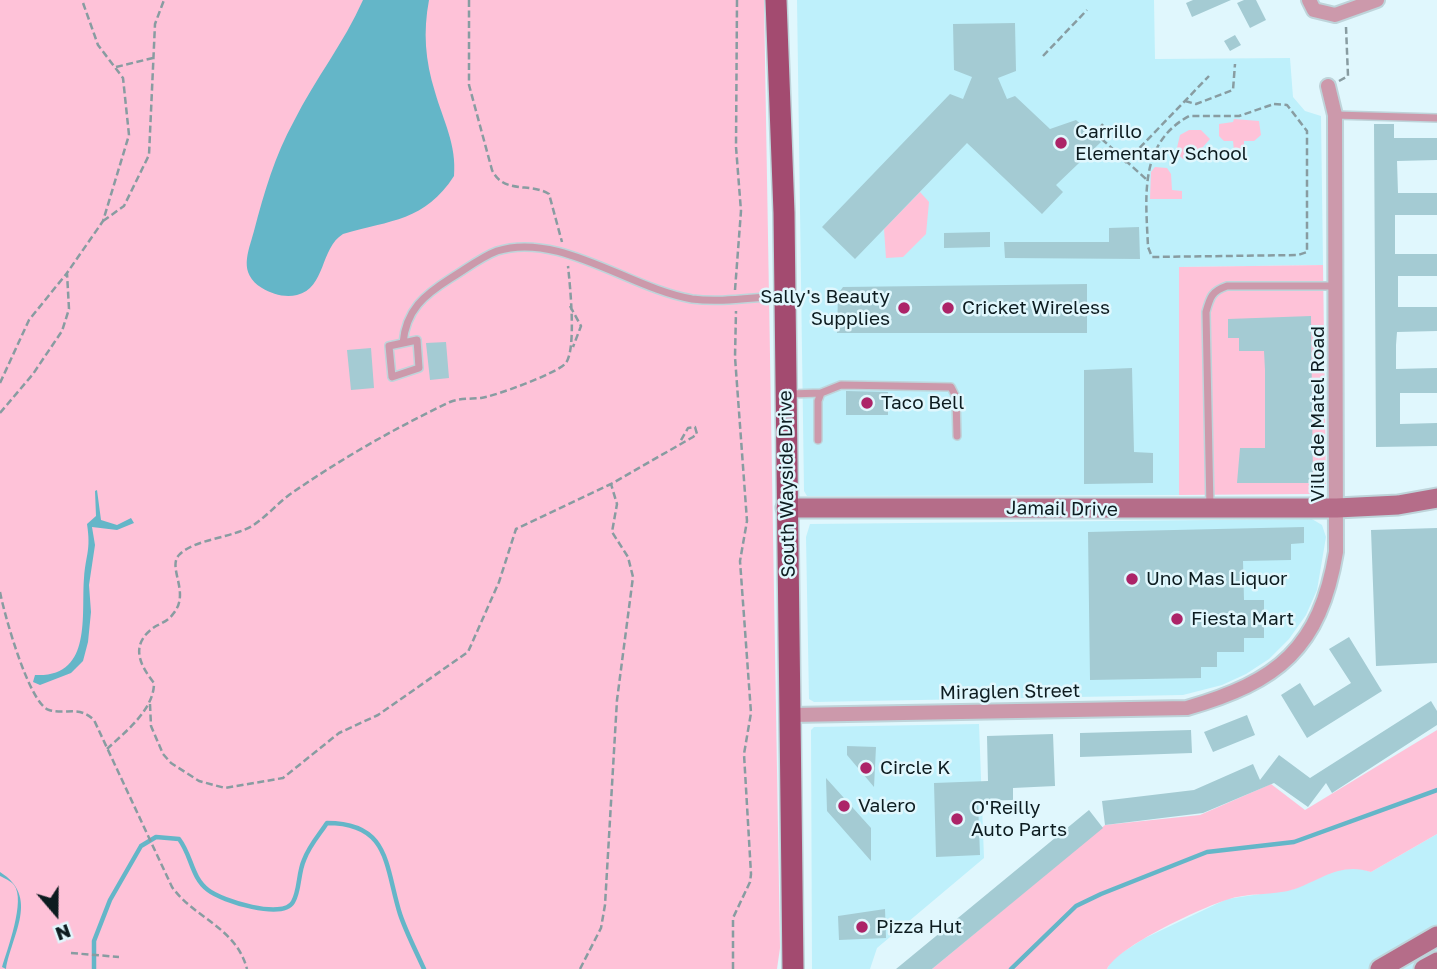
<!DOCTYPE html>
<style>
body{margin:0}
#map{position:relative;width:1437px;height:969px;overflow:hidden;background:#e0f7fd;font-family:"Golos Text",sans-serif}
canvas{display:block}
.north{position:absolute;left:21px;top:878px;width:70px;height:70px;-webkit-text-stroke:5px #e0f7fd;paint-order:stroke;rotate:160deg;font-size:19px;font-weight:700;line-height:28px;text-align:center;color:#0d1c20}
.north::after{content:'';display:block;margin:auto;width:24px;height:32px;background:#0d1c20;clip-path:polygon(50% 0,100% 100%,50% 72%,0 100%)}
</style>
<div id="map">
<canvas width="1437" height="969"></canvas>
<div class="north">N</div>
</div>
<script>
const ctx = document.querySelector('canvas').getContext('2d');
ctx.lineJoin = 'round';
function fillPath(path, color) { ctx.fillStyle = color; ctx.fill(path, 'evenodd'); }
function trace(path, color, width, dash) { ctx.strokeStyle = color; ctx.lineWidth = width; ctx.lineCap = dash ? 'butt' : 'round'; ctx.setLineDash(dash || []); ctx.stroke(path); }
function drawText(font, color, halo, rows, align = 'center') {
  ctx.font = font + ' "Golos Text",sans-serif'; ctx.lineWidth = 5; ctx.setLineDash([]); ctx.textBaseline = 'middle'; ctx.strokeStyle = halo; ctx.fillStyle = color; for (const [text, x, y, turn = 0] of rows) {
    ctx.save(); ctx.translate(x, y); ctx.rotate((+turn || 0) * Math.PI / 180); ctx.textAlign = isNaN(turn) ? turn : align; if (halo) ctx.strokeText(text, 0, 0); ctx.fillText(text, 0, 0); ctx.restore();
  }
}
const built = new Path2D(`
 M797 0H1154L1155 59 1290 58 1293 97 1305 111 1321 116 1323 265 1179 267V495L807 496 804 491Z
 M1312 519 1322 525 1326 537 1317 590 1306 615 1289 639 1269 659 1246 674 1222 685 1183 695 814 702 809 699 806 537 810 524Z
 M979 724 984 858 877 948 870 969H812L811 730 814 727Z
 M1437 834V969H1107L1112 959 1145 938 1227 899 1294 889 1330 872 1356 867 1371 872Z`);
const green = new Path2D(`
 M0 0H764L780 948 777 969H0Z
 M1234 119 1259 121 1261 135 1254 141H1244V151H1234L1233 141H1224L1219 136V124L1233 122Z
 M1189 130H1201L1210 139 1195 156 1183 159 1176 152 1180 135Z
 M1155 167 1167 168 1171 174 1172 190 1182 191V199H1150L1151 172Z
 M920 192 929 202 926 234 903 257 886 258 884 229Z
 M1323 265 1326 485 1310 494 1179 495V267Z
 M1437 730V834L1371 872C1341 862 1322 879 1295 889 1273 896 1248 892 1226 900 1199 909 1119 946 1107 969H932L1105 825 1200 815 1271 784 1305 810Z`);
const water = new Path2D(`
 M363 0H429C423 32 425 60 435 92 443 120 457 145 454 176 425 221 391 220 343 234 320 248 326 288 297 295 285 298 272 294 262 288 238 273 248 253 254 231 264 193 275 155 294 121 315 79 344 43 363 0Z
 M97 490 101 520 117 525 131 518 134 523 117 530 92 527 95 545 89 585 91 612 88 642 83 661 71 673 40 685 33 682 35 675C93 678 81 615 84 578 86 553 91 551 87 524L96 516 95 491Z
 M0 872C40 897 12 934 6 969L2 967C7 950 26 900 14 885 11 881 4 878 0 876Z`);
const stream = new Path2D(`
 M94 969V941L110 900 141 846 156 837 179 839C192 856 191 877 208 890 222 901 283 920 293 902 300 890 298 873 304 860 309 846 319 835 327 823 390 823 385 866 400 914 406 932 416 951 424 969
 M1011 969 1076 906 1101 894 1207 852 1294 842 1437 790`);
const building = new Path2D(`
 M1193 0H1231L1192 17 1186 3Z
 M1244 0H1256L1266 20 1250 28 1237 3Z
 M1015 23 1016 71 998 78 1007 99 1015 96 1050 129 1076 120 1101 142 1056 185 1063 192 1042 214 967 143 855 259 822 227 950 94 963 99 972 77 954 70 953 24Z
 M1235 35 1241 45 1230 51 1224 41Z
 M1374 124H1394V138H1437V160L1397 161 1398 193H1437V215H1395V254H1437V276H1398V307H1437V331L1397 332 1396 345V369L1437 368V393H1400V424L1437 423V446L1376 447Z
 M1139 227 1140 259 1005 258 1004 242H1109V228Z
 M990 232V247L944 248V233Z
 M1087 284V333H837L838 294 843 287Z
 M1311 316 1313 483H1237L1240 448H1265V370L1264 351H1239V338H1228V319Z
 M446 342 449 378 430 380 426 343Z
 M371 348 374 388 351 390 347 350Z
 M1132 368 1134 452 1153 453V483L1084 484V370Z
 M846 391 888 392V415H846Z
 M1304 527V543L1291 544V560L1243 561 1244 600H1264V638H1244V652H1217V667H1201V678L1090 680 1088 532Z
 M1437 528V663L1376 666 1371 530Z
 M1349 637 1382 691 1307 738 1281 695 1300 683 1314 706 1351 683 1329 649Z
 M1431 701 1437 711V725L1332 793 1326 783 1308 807 1274 783 1203 813 1105 825 1102 801 1194 790 1253 764 1260 780 1279 755 1310 778Z
 M1247 715 1255 735 1213 752 1204 732Z
 M1191 730 1192 753 1080 757V733Z
 M1053 734 1055 786 1013 788V800L978 801 980 855 936 857 934 783 988 781 987 736Z
 M847 746 876 747 874 787 847 755Z
 M826 778 871 828V861L827 811Z
 M1089 810 1103 828 932 969H896Z
 M885 909 886 938 839 940 838 916Z`);
const path = new Path2D(`
 M469 0V85L492 170C504 195 530 182 549 194L562 242
 M1043 56 1087 10
 M116 67 153 58
 M1339 81 1348 76 1346 27
 M1185 101 1196 104 1233 90 1235 64
 M1274 104 1287 105 1307 131V252L1298 255 1152 257 1148 247C1146 198 1138 144 1189 116H1239Z
 M1103 124 1095 133 1146 179
 M1125 163 1209 76
 M103 221 124 206 149 155 155 24 164 0
 M735 290 741 211 736 147 737 0
 M570 306 581 326 573 347
 M0 383 29 320 67 273
 M0 413 33 374 62 331 69 309 67 273 103 221 129 135 123 78 98 45 82 0
 M0 592C4 613 29 704 49 710 67 715 78 705 94 720L172 887C195 919 236 927 247 969
 M150 704 151 726 163 754 171 763 199 781 225 788 283 778 339 733 378 715 468 652 499 582 516 529 611 484 693 437 697 434 695 427 688 428 680 442
 M107 749C125 732 154 710 154 683 138 663 130 643 156 626 162 623 169 620 173 614 191 593 167 568 179 555 194 539 232 538 252 526 266 517 276 505 289 495 339 460 395 428 450 402 460 398 471 399 481 398 495 396 555 374 565 364 577 352 570 285 568 266
 M71 953 119 957
 M580 969 601 928 605 905 617 700 633 577 628 557 612 532 617 504 611 484
 M733 969V918L750 882 751 874 744 754 751 713 740 561 747 521 735 357 736 311`);
const lane = new Path2D(`
 M1335 115 1437 118
 M403 343 417 340 419 368 392 377 389 346 403 343C406 310 424 295 451 278 466 269 481 257 497 251 559 231 631 289 692 299 722 303 754 297 784 296
 M790 394 821 393
 M818 440V401L821 393 841 385 951 387 956 397 957 436
 M1210 508 1206 312C1210 297 1212 291 1227 286H1336`);
const street = new Path2D(`
 M1309 0 1314 10 1335 15 1377 0
 M791 715 1187 708C1278 682 1320 648 1336 552L1335 115 1328 86`);
const secondary = new Path2D(`
 M786 508H1337L1398 505 1437 498
 M1380 969 1437 936
 M1424 969 1437 962`);
const primary = new Path2D(`
 M776 0 784 213 793 969`);
const markers = [
 [1061,143,7,"#ac2468"],
 [904,308,7,"#ac2468"],
 [948,308,7,"#ac2468"],
 [867,403,7,"#ac2468"],
 [1132,579,7,"#ac2468"],
 [1177,619,7,"#ac2468"],
 [866,768,7,"#ac2468"],
 [844,806,7,"#ac2468"],
 [957,819,7,"#ac2468"],
 [862,927,7,"#ac2468"]
];
const poiNames = [
 ["Carrillo",1075,132],
 ["Elementary School",1075,154],
 ["Sally's Beauty",890,297,"right"],
 ["Supplies",890,319,"right"],
 ["Cricket Wireless",962,308],
 ["Taco Bell",881,403],
 ["Uno Mas Liquor",1146,579],
 ["Fiesta Mart",1191,619],
 ["Circle K",880,768],
 ["Valero",858,806],
 ["O'Reilly",971,808],
 ["Auto Parts",971,830],
 ["Pizza Hut",876,927]
];
const streetNames = [
 ["Villa de Matel Road",1318,414,-90],
 ["South Wayside Drive",787,484,-91],
 ["Jamail Drive",1062,509,1],
 ["Miraglen Street",1010,692,-1]
];
fillPath(built, '#bef0fb');
fillPath(green, '#fec2d8');
fillPath(water, '#64b6c8');
trace(stream, '#64b6c8', 4.5);
fillPath(building, '#a4cbd3');
trace(lane, '#bed4da', 10);
trace(street, '#bed4da', 18);
trace(secondary, '#bed4da', 23);
trace(primary, '#bed4da', 24);
trace(path, '#889ca1', 2.5, [7, 3.5]);
trace(lane, '#cc99ab', 7);
trace(street, '#cc99ab', 14);
trace(secondary, '#b56d89', 19);
trace(primary, '#a34b70', 21);
for (const [x, y, r, color] of markers) { const dot = new Path2D(); dot.arc(x, y, r, 0, 2 * Math.PI); ctx.fillStyle = color; ctx.fill(dot); trace(dot, '#e0f7fd', 2.5); }
drawText('19px', '#0d1c20', '#e0f7fd', poiNames, 'left');
drawText('19px', '#0d1c20', '#e0f7fd', streetNames);
</script>
